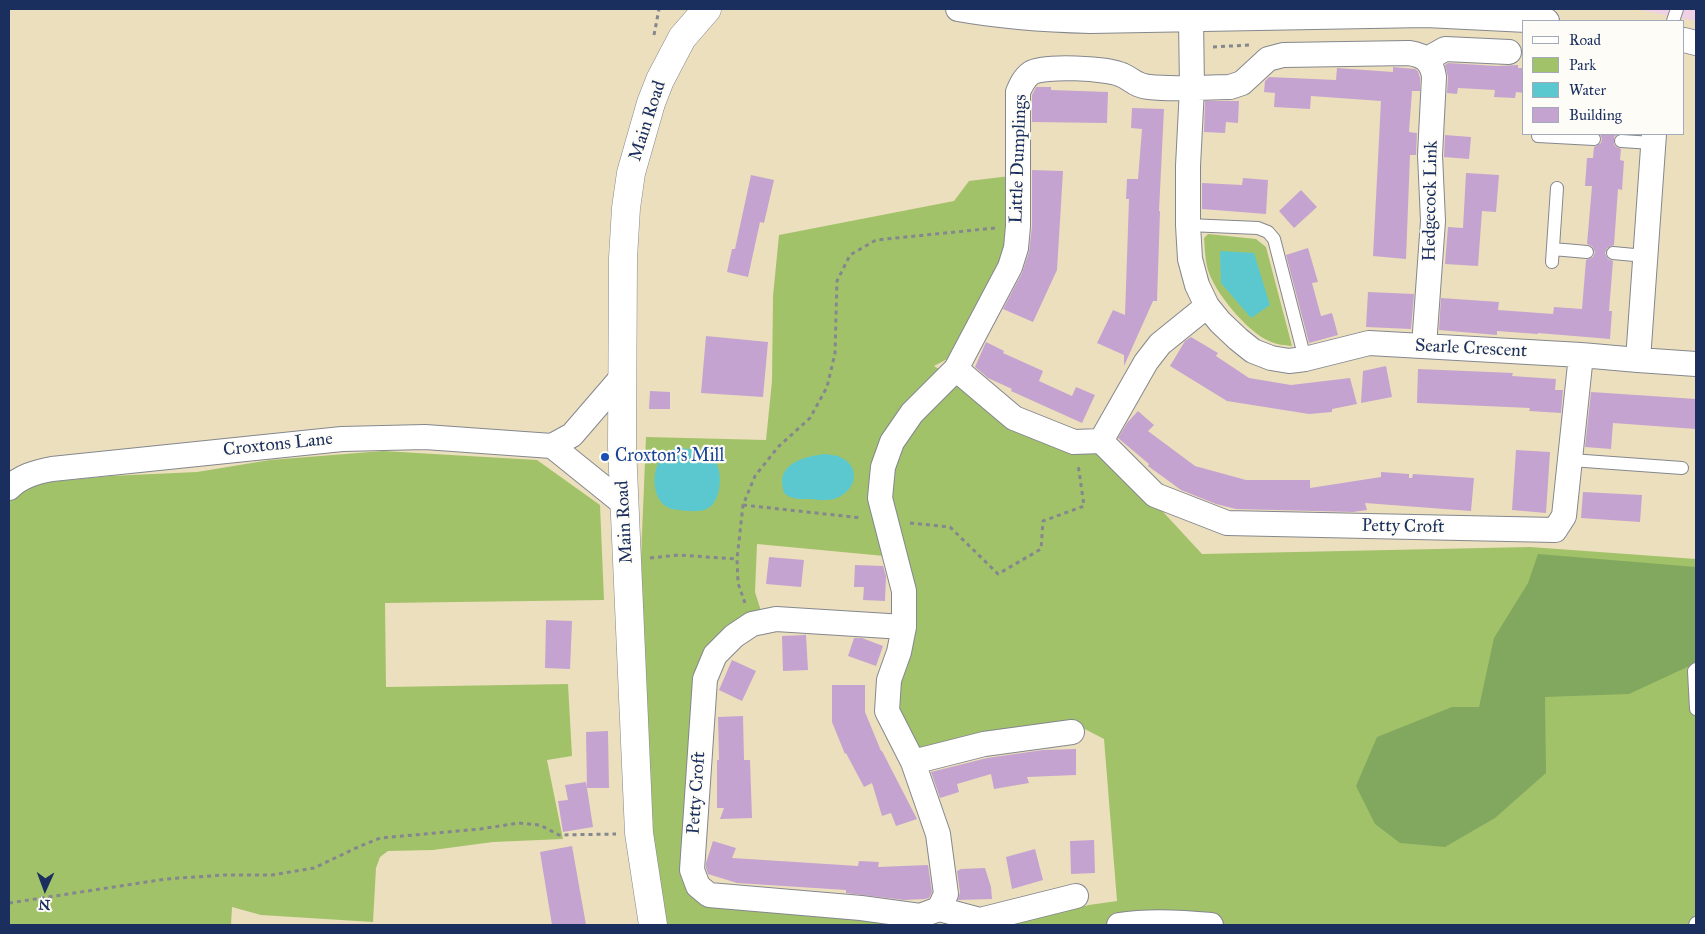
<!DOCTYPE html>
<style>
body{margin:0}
#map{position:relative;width:1705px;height:934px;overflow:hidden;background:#ecdfbd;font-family:"IM FELL Great Primer",serif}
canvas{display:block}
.frame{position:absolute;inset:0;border:10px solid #1b2f5e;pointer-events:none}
.legend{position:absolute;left:1522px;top:20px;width:162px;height:115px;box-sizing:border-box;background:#fdfcf7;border:1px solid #a3aaba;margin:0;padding:6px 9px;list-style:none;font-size:15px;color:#1b2f5e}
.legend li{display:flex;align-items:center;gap:10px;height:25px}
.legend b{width:25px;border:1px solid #a3aaba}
.north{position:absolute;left:20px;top:864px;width:50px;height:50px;-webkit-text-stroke:4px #fdfcf7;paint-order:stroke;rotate:182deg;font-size:14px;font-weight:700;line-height:20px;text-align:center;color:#1b2f5e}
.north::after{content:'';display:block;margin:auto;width:18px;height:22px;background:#1b2f5e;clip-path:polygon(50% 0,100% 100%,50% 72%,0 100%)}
</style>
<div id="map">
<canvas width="1705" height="934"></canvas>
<div class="frame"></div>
<ul class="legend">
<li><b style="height:6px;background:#fff"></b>Road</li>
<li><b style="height:14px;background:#a2c26a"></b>Park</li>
<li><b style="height:14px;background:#5bc8d0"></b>Water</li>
<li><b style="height:14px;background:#c5a3d0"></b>Building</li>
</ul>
<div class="north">N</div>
</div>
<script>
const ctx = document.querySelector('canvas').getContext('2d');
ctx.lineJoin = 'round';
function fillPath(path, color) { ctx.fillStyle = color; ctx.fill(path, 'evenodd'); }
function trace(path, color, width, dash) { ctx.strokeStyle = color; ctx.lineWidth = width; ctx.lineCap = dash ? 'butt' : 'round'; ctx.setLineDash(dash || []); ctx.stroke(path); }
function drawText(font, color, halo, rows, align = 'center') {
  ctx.font = font + ' "IM FELL Great Primer",serif'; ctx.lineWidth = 4.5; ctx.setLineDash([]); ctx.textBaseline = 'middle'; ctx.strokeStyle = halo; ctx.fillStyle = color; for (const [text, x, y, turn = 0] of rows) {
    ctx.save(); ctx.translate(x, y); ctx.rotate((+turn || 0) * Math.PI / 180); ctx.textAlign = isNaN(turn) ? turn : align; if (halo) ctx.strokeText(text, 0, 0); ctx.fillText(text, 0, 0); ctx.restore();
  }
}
const built = new Path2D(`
 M1633 9H1696V21L1646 11Z`);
const green = new Path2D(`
 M1010 176 1007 254 955 355 934 366 960 382 1102 453 1153 501 1202 554 1530 547 1696 559V925H1007L1089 905 1117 901 1104 739 1077 725 916 753 896 710 895 557 757 544 755 592 761 611 710 648 692 891 924 925H660L649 831 641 558 646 437 766 440 772 381 773 296 779 235 954 201 969 181Z
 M1208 234 1256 239 1266 247 1292 346C1284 345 1277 345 1269 341 1248 332 1217 295 1209 273 1205 262 1205 249 1204 238Z
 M383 451 537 460 600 505 604 600 385 603 386 687 568 684 572 756 547 760 563 839 493 842 433 850 388 851 380 857 376 868 373 922 261 915 232 907 231 925H9V503L14 496 25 488 39 483 110 476 197 472 270 460Z`);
const forest = new Path2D(`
 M1538 554 1696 567V663L1629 694 1545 697 1546 773 1495 818 1445 847 1400 843 1375 824 1356 786 1377 737 1452 707H1479L1494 638 1528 583Z`);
const water = new Path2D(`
 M1220 251 1254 253 1270 305 1251 318 1221 283Z
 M677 448C691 449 703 449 713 459 724 469 721 499 710 507 703 512 696 511 688 511 682 510 674 510 669 508 649 499 651 463 667 452 670 450 674 449 677 448Z
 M825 454C830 455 836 455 840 457 862 467 856 490 837 498 830 501 818 500 810 499 799 499 792 500 784 493 783 489 782 485 782 481 783 461 809 456 825 454Z`);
const building = new Path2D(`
 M1448 63 1497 66 1518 65V68H1524V93L1516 92 1515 98 1494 97 1495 90 1458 88 1457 94 1447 93 1448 77 1445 65Z
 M1393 67 1415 69 1418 71 1420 78V91H1412L1409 132 1417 133 1416 155H1410L1406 259 1373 256 1381 101 1311 96 1310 109 1274 107 1275 93 1264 92 1265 81 1269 77 1336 80 1337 68 1393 72Z
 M1036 87H1051V90L1108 92 1107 123 1032 122V95Z
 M1205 101H1239L1238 123 1226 122 1225 133 1204 132Z
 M1132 108 1164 109 1159 211H1160L1157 301H1153L1124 366V355L1097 343 1113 310 1125 315 1129 199H1126L1127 179H1138L1142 129 1131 128Z
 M1600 134H1617L1614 137V144L1616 147 1621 149 1620 160 1624 161 1622 190 1618 189 1614 245 1607 248 1605 253 1608 259 1613 261 1609 311H1612L1610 339 1538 333V334L1497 331V335L1439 330 1441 298 1499 302 1498 310 1553 314 1554 307 1582 309 1586 260 1593 257 1595 252 1592 246 1587 244 1592 186H1585L1587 158H1593L1594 147 1601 143 1602 139Z
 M1445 135 1471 137 1469 159 1444 157Z
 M1032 170 1063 171 1057 270 1033 322 1003 309 1022 273 1029 252 1032 226Z
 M1466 173 1499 175 1496 212 1482 211 1478 266 1445 264 1448 227 1463 228Z
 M751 175 774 180 764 223 760 222 748 277 727 272 732 249H735Z
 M1243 178 1268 180 1266 214 1202 209V183L1242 185Z
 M1301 190 1317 207 1294 228 1279 211Z
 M1308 248 1318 282 1312 283 1321 316 1332 313 1338 335 1309 343 1286 255Z
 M1368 292 1414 294 1411 329 1366 327Z
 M706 336 768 342 763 397 701 393Z
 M1191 337 1218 353 1216 356 1249 378 1291 385 1350 378 1357 404 1332 409V412L1309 414 1227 401 1170 366 1185 341Z
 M986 342 1004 351 1003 353 1043 371 1039 381 1072 396 1076 387 1095 395 1082 423 1011 391 1012 389 988 378 975 367Z
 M1386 366 1392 397 1361 403 1363 371Z
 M1418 369 1513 373 1512 376 1556 379 1555 390H1563L1561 413 1529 411 1530 408 1417 403Z
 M650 391 670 392V409H649Z
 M1591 392 1696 399V429L1613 423 1611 449 1585 447Z
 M1138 411 1154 425 1148 431 1195 466 1246 480H1310V488L1381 477V472L1409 474V478H1412L1413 474 1474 478 1471 511 1365 503 1367 510 1353 512 1236 509 1216 504 1181 490 1148 466 1149 464 1118 438 1127 423Z
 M1516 450 1550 452 1546 513 1512 510Z
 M1583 492 1642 495 1640 522 1581 518Z
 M769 557 804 560 801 587 766 584Z
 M855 565 883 566 886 576 885 601 863 600 864 587H854Z
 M546 620 572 621 570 669 545 668Z
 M806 635 808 670 783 671 782 636Z
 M854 638H862L883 646 876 666 848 656Z
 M732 660 756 671 742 701 719 690Z
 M832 685H865V712L881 751H882L917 819 896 826 891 813 882 816 872 783 864 787 846 753 845 754 832 722Z
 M743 716 744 760H750L752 818 720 819 724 808H717V760H719L718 717Z
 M608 731 609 788H587L586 732Z
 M1076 749V775L1027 777 1029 783 994 789 991 774 957 784 959 792 940 798 931 772 987 758 1043 750Z
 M586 782 593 827 563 832 558 801 568 800 565 785Z
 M1094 840 1095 873 1071 874 1070 841Z
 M713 841 736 848 732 858 858 866 859 861 879 862 878 867 928 865 932 892 929 898 925 899 904 900 846 893V890L737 883 708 874 706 868V863Z
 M572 846 586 925H552L540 852Z
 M1035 849 1043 880 1012 889 1006 857Z
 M985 868 991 887 992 899 958 900 960 892 957 871 961 869Z`);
const path = new Path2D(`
 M654 35 659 9
 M1213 47 1249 45
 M743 505 862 518
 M910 523 950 527 998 574 1041 549 1043 521 1084 506 1078 464
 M650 558 678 555 737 559
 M745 603 738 583 737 559 743 505 755 476 778 447 810 418 827 387 835 353 837 281 850 255 876 240 995 228
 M9 903 166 879 224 875H272L314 868 356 848 380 838 480 829 519 823 540 825 559 835 616 834`);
const service = new Path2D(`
 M1673 21 1677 9
 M1538 136 1594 139
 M1621 141 1653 143
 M1188 225 1258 228 1268 232 1274 239 1305 359
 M1553 249 1587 252
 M1613 253 1645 256
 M1552 262 1557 188
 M1571 460 1682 468
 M1696 669 1694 671 1696 709
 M1695 925 1696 923`);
const minor = new Path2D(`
 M958 9C1002 17 1046 20 1090 21L1426 15 1547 21
 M1191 19 1192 88 1188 166V225L1190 259 1197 285 1207 306 1220 322 1238 339 1253 351 1271 358 1289 361 1305 359 1369 343 1581 355 1638 360 1654 134
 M1684 40 1696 43
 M1427 59 1445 49 1509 52
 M1638 360 1696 364
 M956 369 1014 418 1074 442 1101 441 1155 495 1227 523 1555 530 1564 516 1581 355
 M1101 441 1146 362 1160 344 1207 306
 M552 446 624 504
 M9 488C21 476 36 472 52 469L342 439 425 437 552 446 572 435 622 377
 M904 627 776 619 752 624 734 636 715 655 705 679 692 870 698 886 709 895 861 908 920 916 939 909 946 894 938 834 913 762 887 711 889 680 899 652 904 627V591L880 498 883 467 892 442 912 413 956 369 1010 267 1016 248 1018 226V92C1021 85 1024 78 1031 73 1043 65 1108 68 1122 75 1133 80 1136 86 1149 87 1176 90 1204 87 1230 87L1242 83 1268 59 1283 55 1409 53C1424 55 1432 62 1434 77L1430 155 1433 221 1424 346
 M913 762 984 744 1072 732
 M939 909 980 920 1076 896
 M1119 925C1150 920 1181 922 1211 925`);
const secondary = new Path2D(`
 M653 925 639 833 622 447 623 258 626 208 631 173 651 103 660 80 682 38 707 9`);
const markers = [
 [605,457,5,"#1a4fb4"]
];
const streetNames = [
 ["Main Road",648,121,-72],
 ["Little Dumplings",1019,159,-88],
 ["Hedgecock Link",1431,201,-89],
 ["Searle Crescent",1471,349,3],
 ["Croxtons Lane",278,445,-6],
 ["Main Road",625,522,-93],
 ["Petty Croft",1403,527,1],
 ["Petty Croft",697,793,-86]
];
const transitNames = [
 ["Croxton's Mill",615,457]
];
fillPath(built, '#f0d0e4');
fillPath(green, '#a2c26a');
fillPath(forest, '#81a85e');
fillPath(water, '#5bc8d0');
fillPath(building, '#c5a3d0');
trace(service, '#84878e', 14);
trace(minor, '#84878e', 26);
trace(secondary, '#84878e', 29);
trace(path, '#84878e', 3, [4, 4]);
trace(service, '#fff', 12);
trace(minor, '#fff', 24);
trace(secondary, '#fff', 28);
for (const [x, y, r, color] of markers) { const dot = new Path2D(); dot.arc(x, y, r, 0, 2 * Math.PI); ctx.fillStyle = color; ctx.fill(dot); trace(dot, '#fdfcf7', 2); }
drawText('18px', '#1b2f5e', '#fdfcf7', streetNames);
drawText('18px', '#164399', '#fdfcf7', transitNames, 'left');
</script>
